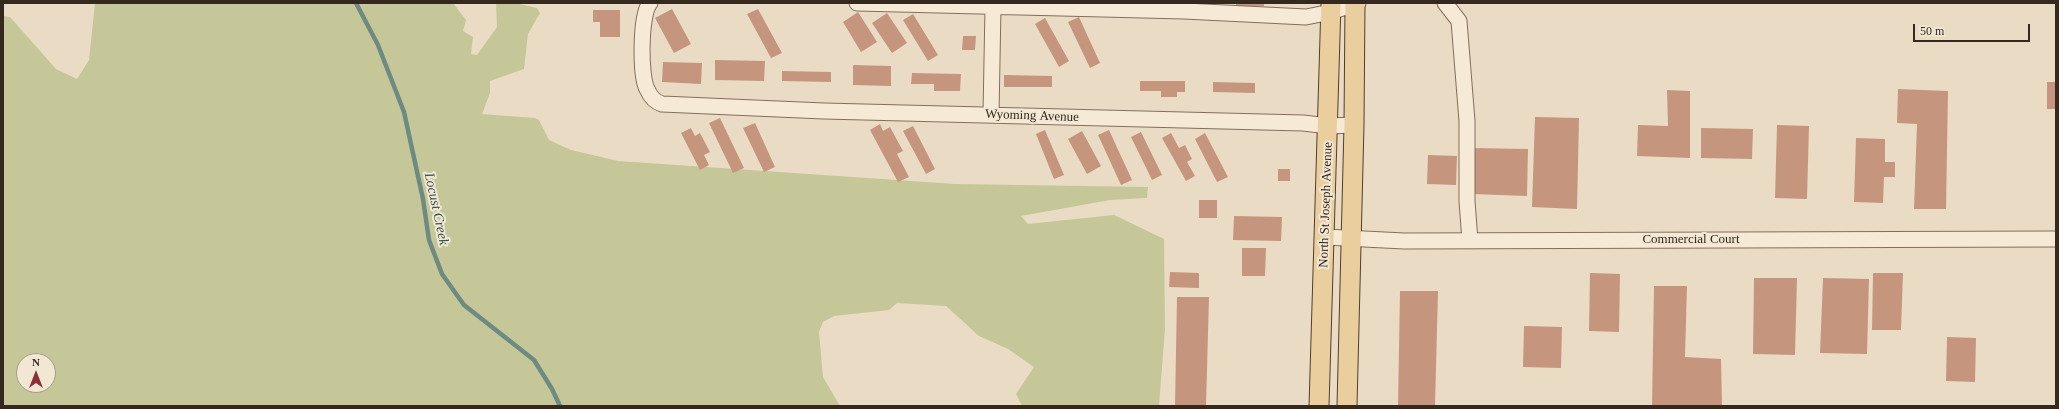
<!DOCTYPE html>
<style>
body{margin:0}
#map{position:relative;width:2059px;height:409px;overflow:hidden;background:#eadcc4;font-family:"Times New Roman",serif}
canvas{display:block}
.frame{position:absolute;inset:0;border:4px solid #34281f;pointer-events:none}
.north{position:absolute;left:16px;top:353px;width:40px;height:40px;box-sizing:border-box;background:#f2e7d3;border:1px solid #a69b8b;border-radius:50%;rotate:0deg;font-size:11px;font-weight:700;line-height:16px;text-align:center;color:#34281f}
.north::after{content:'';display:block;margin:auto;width:14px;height:18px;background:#8d3138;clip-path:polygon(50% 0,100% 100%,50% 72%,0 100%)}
.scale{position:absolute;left:1913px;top:24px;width:117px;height:18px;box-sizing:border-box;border:2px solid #34281f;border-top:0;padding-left:5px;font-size:12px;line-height:14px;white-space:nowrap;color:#34281f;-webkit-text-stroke:3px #f2e7d3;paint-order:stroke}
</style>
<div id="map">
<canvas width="2059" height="409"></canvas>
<div class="frame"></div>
<div class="north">N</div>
<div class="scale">50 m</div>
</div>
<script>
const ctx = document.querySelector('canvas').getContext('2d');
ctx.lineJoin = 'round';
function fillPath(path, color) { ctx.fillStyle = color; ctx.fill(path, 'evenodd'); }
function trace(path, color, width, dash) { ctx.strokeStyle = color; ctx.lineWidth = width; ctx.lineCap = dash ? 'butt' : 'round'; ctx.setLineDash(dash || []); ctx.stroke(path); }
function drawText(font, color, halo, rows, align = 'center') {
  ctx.font = font + ' "Times New Roman",serif'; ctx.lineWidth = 4; ctx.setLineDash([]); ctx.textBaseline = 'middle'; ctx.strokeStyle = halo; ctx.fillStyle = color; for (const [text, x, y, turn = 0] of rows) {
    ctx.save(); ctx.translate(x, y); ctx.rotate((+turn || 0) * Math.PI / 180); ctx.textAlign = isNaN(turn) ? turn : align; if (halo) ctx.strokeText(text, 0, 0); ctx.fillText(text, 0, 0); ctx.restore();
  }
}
const green = new Path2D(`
 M95 3H453L466 20 463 31 473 37 471 54 477 55 497 27 496 4 515 3 537 8 540 13 528 34 524 69 490 81V93L482 114 535 118 539 120 549 140 571 150 618 161 955 184 1148 187 1147 198 1110 200 1021 216 1028 224 1114 215 1164 239 1165 328 1159 406H1022L1016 394 1034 367 1008 349 979 336 946 306 897 303 889 310 834 316 823 322 819 332 823 377 840 406H3V16L10 17 56 69 77 79 89 60ZM24 361H48V385H24Z`);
const stream = new Path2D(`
 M356 3 378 45 404 112 423 199 429 240 442 274 464 305 534 360 552 389 560 406`);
const building = new Path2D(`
 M1236 3H1264V6H1236Z
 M672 9 691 44 674 53 655 18Z
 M758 9 782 53 771 58 747 14Z
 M593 10H620V37H600V22H593Z
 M858 12 877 42 861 52 843 22Z
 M887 13 907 43 892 53 872 23Z
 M913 14 938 55 928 61 903 20Z
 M1079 17 1100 63 1090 68 1068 22Z
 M1045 18 1069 61 1059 67 1035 24Z
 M963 36H976L975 50H962Z
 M715 60 765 61 764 81 715 80Z
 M663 62 702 63 701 84 662 82Z
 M853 65 891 66V86L853 85Z
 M782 71 831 72V82L782 81Z
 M912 73 961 74 960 91H934V84H911Z
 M1004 75 1052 76V87H1004Z
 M1140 81H1185V92H1177V97H1161V91H1140Z
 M1213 82 1255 83V93L1213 92Z
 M2047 82H2056V109H2047Z
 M1898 89 1948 91 1946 209H1914L1917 124 1897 123Z
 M1667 90 1690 91V158L1637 156 1638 125 1668 126Z
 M1535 117 1579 118 1577 209 1532 207Z
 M720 118 744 168 733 173 709 123Z
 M755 123 775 167 764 172 743 128Z
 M880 124 883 131 890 127 903 151 897 154 909 177 898 182 870 130Z
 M1777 125 1809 126 1807 199 1775 198Z
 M913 126 935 169 926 174 903 131Z
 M691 128 695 136 700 133 710 152 704 155 709 165 700 170 681 133Z
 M1701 128 1753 129 1752 159 1701 158Z
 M1045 130 1064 175 1054 179 1036 134Z
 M1109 130 1132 180 1121 185 1098 135Z
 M1082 131 1101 166 1087 174 1068 139Z
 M1141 132 1162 175 1152 180 1131 137Z
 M1171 133 1179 148 1185 145 1192 159 1187 162 1195 176 1186 181 1162 138Z
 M1205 133 1228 177 1217 182 1195 139Z
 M1856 138 1885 139V162H1895V177H1884L1883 203 1854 202Z
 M1473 148 1528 149 1527 196 1472 194Z
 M1428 155 1457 156 1456 185 1427 184Z
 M1278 169H1290V181H1278Z
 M1199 200H1217V218H1199Z
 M1234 216 1282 217 1281 241 1233 240Z
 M1242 248H1266L1265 276H1242Z
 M1170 272 1199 273V288L1169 287Z
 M1590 273 1620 274 1619 332 1589 331Z
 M1873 273H1903L1901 330H1872Z
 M1754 278H1797L1795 355 1753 354Z
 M1823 278 1869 279 1867 354 1820 353Z
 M1654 286H1687L1685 357 1721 359 1722 406H1652Z
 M1400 291H1438L1435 406H1398Z
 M1177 297H1209L1206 406H1175Z
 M1524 326 1562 327 1561 368 1523 367Z
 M1947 337 1976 338 1975 382 1946 381Z`);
const minor = new Path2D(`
 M650 3C640 14 640 76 647 89 650 96 655 102 662 104L824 111 1303 123 1329 126 1354 125
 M857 3 1184 11 1306 17 1331 12 1358 3
 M1445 3 1459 21 1467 121V201L1470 241
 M991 114 993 7
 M1325 237 1404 241 2056 239`);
const major = new Path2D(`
 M1319 406 1331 3
 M1347 406 1354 125 1355 3`);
const streetNames = [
 ["Wyoming Avenue",1032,116,2],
 ["North St Joseph Avenue",1326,205,-88],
 ["Commercial Court",1691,240]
];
const waterNames = [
 ["Locust Creek",436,209,78]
];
fillPath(green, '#c5c799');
trace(stream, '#6d8b81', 4.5);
fillPath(building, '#c5967d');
trace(minor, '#836e5c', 17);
trace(major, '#513d30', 21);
trace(minor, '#f6ead6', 15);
trace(major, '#ebce9e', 19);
drawText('13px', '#34281f', '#f2e7d3', streetNames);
drawText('italic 14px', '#2f534e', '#f2e7d3', waterNames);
</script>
